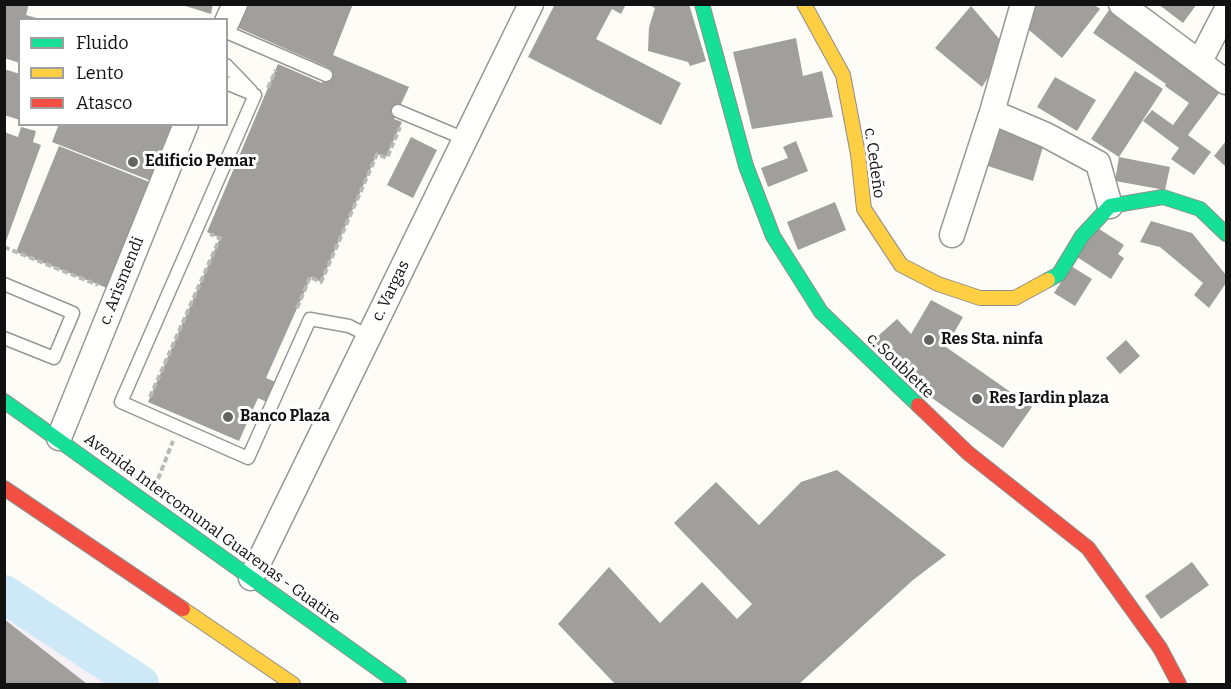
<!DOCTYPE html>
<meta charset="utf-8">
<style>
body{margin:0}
#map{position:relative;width:1231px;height:689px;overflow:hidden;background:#fdfcf7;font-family:Bitter,serif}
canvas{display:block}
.frame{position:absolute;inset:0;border:6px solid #111;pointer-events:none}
.legend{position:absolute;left:18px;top:18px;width:210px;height:108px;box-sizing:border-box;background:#fff;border:2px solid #a0a0a0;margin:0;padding:8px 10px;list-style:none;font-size:18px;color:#111}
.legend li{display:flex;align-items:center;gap:12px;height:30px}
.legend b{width:30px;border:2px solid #a0a0a0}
</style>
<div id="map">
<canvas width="1231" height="689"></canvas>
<div class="frame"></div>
<ul class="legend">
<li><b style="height:8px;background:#16e098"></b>Fluido</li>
<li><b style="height:8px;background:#ffcf43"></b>Lento</li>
<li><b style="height:8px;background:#f24e42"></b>Atasco</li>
</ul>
</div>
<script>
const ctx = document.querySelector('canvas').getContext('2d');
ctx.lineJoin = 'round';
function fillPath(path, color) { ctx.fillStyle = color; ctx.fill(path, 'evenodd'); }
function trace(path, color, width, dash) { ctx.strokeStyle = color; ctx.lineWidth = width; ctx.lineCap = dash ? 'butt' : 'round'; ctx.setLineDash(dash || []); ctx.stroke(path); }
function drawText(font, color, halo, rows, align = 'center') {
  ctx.font = font + ' Bitter,serif'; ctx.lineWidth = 6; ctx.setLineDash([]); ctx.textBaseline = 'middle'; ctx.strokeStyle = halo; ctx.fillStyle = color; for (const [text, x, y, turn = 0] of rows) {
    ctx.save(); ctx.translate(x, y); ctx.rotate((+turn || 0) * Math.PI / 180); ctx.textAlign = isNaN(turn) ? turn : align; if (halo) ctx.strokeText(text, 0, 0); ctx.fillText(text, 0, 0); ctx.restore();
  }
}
const industrial = new Path2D(`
 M4 599 20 609 130 684H5Z`);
const river = new Path2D(`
 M4 594 140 684`);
const building = new Path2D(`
 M4 4H29L26 15 40 19 20 20V63L4 58Z
 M179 4H213L211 14Z
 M243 4H353L333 55 409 87 394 119 402 122 386 157 377 154 321 282 311 277 266 378 278 383 269 403 258 398 239 441 148 402 220 238 207 232 278 64 322 83 329 68 234 26Z
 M555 4H626L621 14 612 9 596 39 681 83 661 125 528 57Z
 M647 4H689L706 61 690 66 688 62 648 51 649 27 655 8Z
 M1030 4H1093L1100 9 1062 58 1022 24Z
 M1158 4H1197L1183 23Z
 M971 6 1007 48 982 87 935 48Z
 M1109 10 1222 89 1188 135 1211 152 1194 175 1171 159 1179 148 1143 121 1152 110 1173 125 1189 103 1165 86 1166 84 1093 33Z
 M796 38 803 76 822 71 833 117 752 129 733 52Z
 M4 69 20 74V120L4 115Z
 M1135 71 1163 89 1119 157 1091 139Z
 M1055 77 1096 100 1077 131 1037 107Z
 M59 124H178L154 182 52 142Z
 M21 127 36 131 33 142 41 145 5 244 4 132 18 137Z
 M994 127 1044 143 1033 181 982 164Z
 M411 137 437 150 413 198 387 185Z
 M796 141 808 171 768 187 761 168 788 158 783 147Z
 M1226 141V167L1214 156Z
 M59 146 152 183 107 288 16 252Z
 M1119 157 1170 167 1165 190 1115 181Z
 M835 202 846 230 798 250 787 222Z
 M1151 221 1192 233 1226 275V283L1209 308 1194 295 1203 283 1160 247 1140 242Z
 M1096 227 1124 245 1118 254 1124 258 1111 279 1077 257Z
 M1071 266 1092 279 1075 306 1054 293Z
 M931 300 963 317 946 347 1032 407 1003 448 922 391 869 344 897 319 911 334Z
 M1126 340 1140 356 1120 374 1106 358Z
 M837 470 946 555 913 580 799 684H615L558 624 609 567 660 623 702 582 737 619 752 604 674 523 716 482 759 525 801 482Z
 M1192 562 1209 585 1161 619 1145 596Z
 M4 619 87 684H4Z`);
const path = new Path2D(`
 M268 88 276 70
 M4 247 98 285
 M297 308 310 277 321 282 377 154 387 158 400 127
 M150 397 220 238 210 234
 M158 479 173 441`);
const lane = new Path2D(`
 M231 34 326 75
 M226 65 251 91
 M226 83 255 95 121 402 248 458 310 319 349 326 369 336
 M398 111 465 139
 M4 284 73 313 54 358 4 338`);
const street = new Path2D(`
 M1023 4 992 112 1046 135 1098 163 1110 206
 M1121 4 1226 82
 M226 24 235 4
 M1200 61 1226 11
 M952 235 992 112
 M59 438 186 124
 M251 578 531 4`);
const fast = new Path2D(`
 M702 4 746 166 773 236 821 312 918 405
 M1048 280 1059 274 1082 236 1110 206 1163 197 1200 209 1226 234
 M4 401 399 684`);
const slow = new Path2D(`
 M804 4 843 75 858 154 864 209 901 265 938 284 980 298H1015L1048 280
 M183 609 293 684`);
const jam = new Path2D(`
 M918 405 968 453 1088 548 1160 648 1179 684
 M4 488 183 609`);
const markers = [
 [133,162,6,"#646362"],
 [929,340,6,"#646362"],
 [977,399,6,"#646362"],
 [228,417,6,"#646362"]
];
const poiNames = [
 ["Edificio Pemar",145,162],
 ["Res Sta. ninfa",941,340],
 ["Res Jardin plaza",989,399],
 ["Banco Plaza",240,417]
];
const streetNames = [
 ["c. Cedeño",874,163,82],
 ["c. Arismendi",122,281,-68],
 ["c. Vargas",391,291,-64],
 ["c. Soublette",900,366,44],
 ["Avenida Intercomunal Guarenas - Guatire",212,529,36]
];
fillPath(industrial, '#f5f0f3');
trace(river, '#cde8f7', 38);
fillPath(building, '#a19f9c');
trace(lane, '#979795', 15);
trace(street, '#979795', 27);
trace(fast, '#8e8d8b', 16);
trace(slow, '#8e8d8b', 16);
trace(jam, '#8e8d8b', 16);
trace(path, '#b9b9b8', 4, [6, 3]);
trace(lane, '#fffffe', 12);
trace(street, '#fffffe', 24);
trace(fast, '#16e098', 14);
trace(slow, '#ffcf43', 14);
trace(jam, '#f24e42', 14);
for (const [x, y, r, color] of markers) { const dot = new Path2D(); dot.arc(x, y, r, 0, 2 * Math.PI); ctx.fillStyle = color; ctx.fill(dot); trace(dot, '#fff', 2); }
drawText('bold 16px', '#111', '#fff', poiNames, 'left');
drawText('16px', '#111', '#fff', streetNames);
</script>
